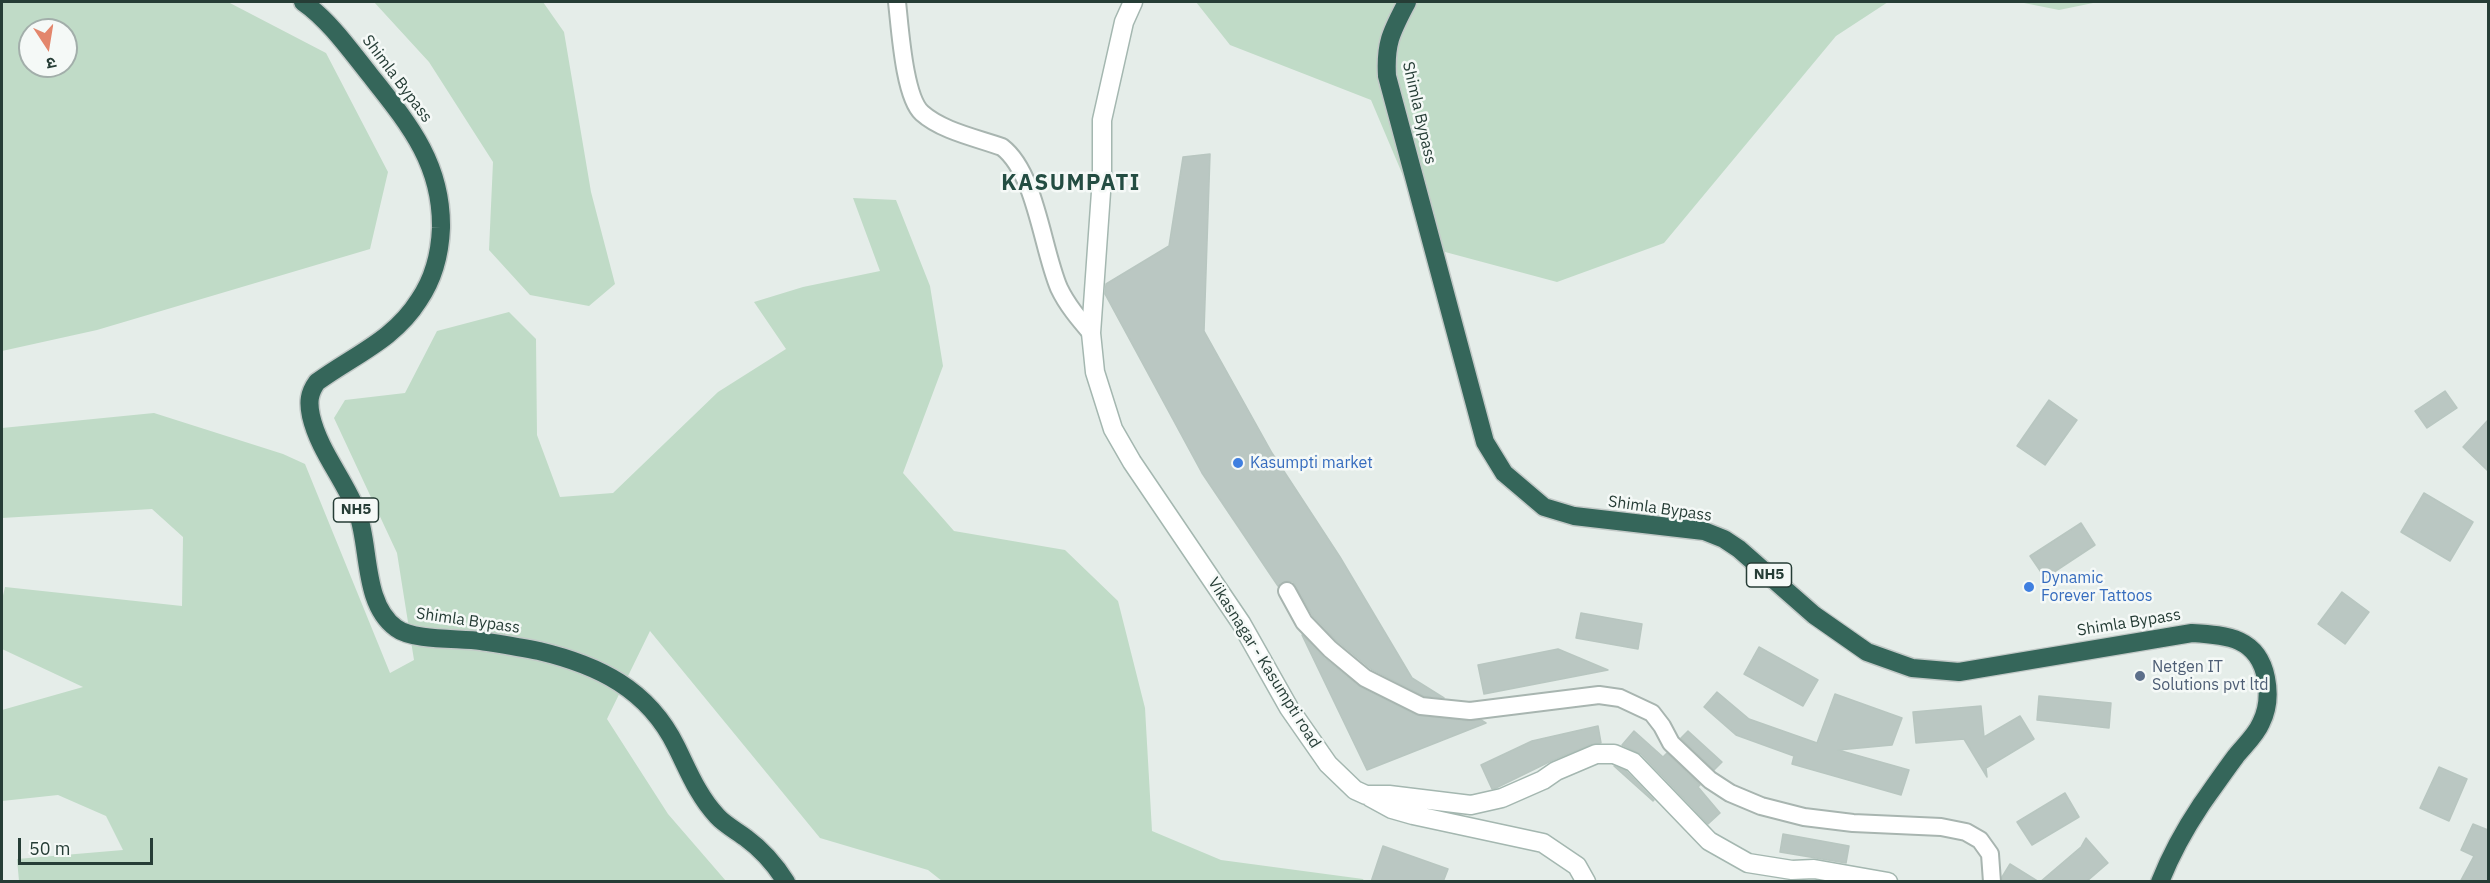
<!DOCTYPE html>
<meta charset="utf-8">
<style>
body{margin:0}
#map{position:relative;width:2490px;height:883px;overflow:hidden;background:#e5ede9;font-family:"IBM Plex Sans","Noto Sans Devanagari",sans-serif}
canvas{display:block}
.frame{position:absolute;inset:0;border:3px solid #263d36;pointer-events:none}
.north{position:absolute;left:18px;top:18px;width:60px;height:60px;box-sizing:border-box;background:#f5f9f7;border:2px solid #a2aeaa;border-radius:50%;rotate:168deg;font-size:16px;font-weight:700;line-height:24px;text-align:center;color:#263d36}
.north::after{content:'';display:block;margin:auto;width:21px;height:27px;background:#e3866c;clip-path:polygon(50% 0,100% 100%,50% 72%,0 100%)}
.scale{position:absolute;left:18px;top:838px;width:135px;height:27px;box-sizing:border-box;border:3px solid #263d36;border-top:0;padding-left:8px;font-size:18px;line-height:21px;white-space:nowrap;color:#263d36;-webkit-text-stroke:4px #f5f9f7;paint-order:stroke}
</style>
<div id="map">
<canvas width="2490" height="883"></canvas>
<div class="frame"></div>
<div class="north">उ</div>
<div class="scale">50 m</div>
</div>
<script>
const ctx = document.querySelector('canvas').getContext('2d');
ctx.lineJoin = 'round';
function fillPath(path, color) { ctx.fillStyle = color; ctx.fill(path, 'evenodd'); }
function trace(path, color, width, dash) { ctx.strokeStyle = color; ctx.lineWidth = width; ctx.lineCap = dash ? 'butt' : 'round'; ctx.setLineDash(dash || []); ctx.stroke(path); }
function drawText(font, color, halo, rows, align = 'center') {
  ctx.font = font + ' "IBM Plex Sans",sans-serif'; ctx.lineWidth = 5; ctx.setLineDash([]); ctx.textBaseline = 'middle'; ctx.strokeStyle = halo; ctx.fillStyle = color; for (const [text, x, y, turn = 0] of rows) {
    ctx.save(); ctx.translate(x, y); ctx.rotate((+turn || 0) * Math.PI / 180); ctx.textAlign = isNaN(turn) ? turn : align; if (halo) ctx.strokeText(text, 0, 0); ctx.fillText(text, 0, 0); ctx.restore();
  }
}
const green = new Path2D(`
 M2 2H228L326 53 388 172 370 249 97 330 2 351ZM30 30H66V66H30Z
 M374 2H543L564 32 591 192 615 284 589 306 530 295 489 250 493 162 429 62Z
 M1196 2H1888L1836 36 1664 243 1557 282 1434 249 1371 100 1230 45Z
 M2019 2H2098L2059 10Z
 M853 198 896 200 930 286 943 366 903 473 954 531 1065 550 1118 601 1145 708 1152 831 1221 860 1363 879 1364 881H942L928 870 820 838 650 631 607 719 668 814 726 881H19L17 859 123 850 106 816 58 795 2 801V710L83 687 2 649V600L5 587 182 606 183 537 152 509 2 518V428L154 413 283 454 305 464 390 673 414 660 397 553 334 418 345 400 405 393 437 331 509 312 536 339 537 435 560 497 613 493 718 392 786 349 754 302 803 287 880 271Z`);
const building = new Path2D(`
 M1210 154 1204 331 1272 453 1340 557 1412 678 1444 698 1424 696 1371 669 1337 641 1313 616 1293 582 1287 581 1278 586 1202 473 1105 294 1106 284 1169 246 1183 157Z
 M2445 391 2457 408 2427 428 2415 411Z
 M2049 400 2077 420 2045 465 2017 446Z
 M2488 420V471L2463 447Z
 M2424 493 2473 522 2450 561 2401 532Z
 M2081 523 2095 545 2045 578 2030 556Z
 M2342 592 2369 612 2345 644 2318 624Z
 M1581 613 1642 624 1638 649 1576 638Z
 M1302 635 1323 657 1359 686 1416 715 1469 721 1481 720 1486 723 1367 770Z
 M1759 647 1818 680 1803 706 1744 674Z
 M1558 649 1608 670 1484 694 1478 665Z
 M1717 692 1749 719 1817 743 1835 694 1902 718 1892 745 1838 750 1909 770 1901 795 1792 764 1794 756 1736 735 1704 707Z
 M2039 696 2111 703 2109 728 2037 720Z
 M1981 706 1984 737 2020 716 2034 739 1986 768 1987 777 1964 739 1916 743 1913 712Z
 M1598 726 1601 743 1592 744 1551 761 1496 788 1492 789 1481 765 1532 741Z
 M1634 731 1663 757 1667 753 1700 785 1698 787 1720 813 1708 824 1641 754 1622 745Z
 M1688 731 1722 762 1714 770 1681 738Z
 M1614 766 1626 771 1654 800 1653 801Z
 M2439 767 2467 779 2449 821 2420 808Z
 M2065 793 2079 817 2032 845 2017 822Z
 M2473 824 2488 830V882H2460L2474 856 2461 850Z
 M1783 834 1849 846 1846 863 1780 852Z
 M2086 838 2108 863 2086 882H2040L2081 847Z
 M1383 846 1448 869 1443 882H1371Z
 M2010 864 2039 882H2002V877Z`);
const street = new Path2D(`
 M897 2C900 27 904 97 922 113 942 131 977 138 1002 147 1036 173 1042 248 1059 288 1067 305 1079 319 1091 333
 M1287 591 1304 622 1330 649 1365 678 1421 706 1470 711 1599 695 1620 698 1652 713 1662 726 1671 743 1710 780 1730 793 1761 806 1804 817 1853 823 1941 827 1966 832 1980 840 1990 854 1992 882`);
const secondary = new Path2D(`
 M1133 2 1124 22 1102 120V178L1091 333 1095 372 1113 429 1132 462 1241 623 1289 708 1328 764 1355 790 1366 795H1389L1471 805 1502 798 1543 780 1556 771 1596 754H1614L1633 762 1709 841 1748 863 1792 870 1814 869 1888 882
 M1370 797 1392 809 1413 815 1543 843 1577 866 1586 882`);
const highway = new Path2D(`
 M303 2C329 20 350 50 370 75 408 123 442 163 441 228 440 253 434 278 419 300 394 340 354 355 317 382 309 393 308 402 311 416 319 451 345 480 358 514 370 548 363 604 396 628 413 641 459 638 481 641 500 644 520 647 539 651 598 665 648 689 676 746 688 770 698 796 717 816 725 825 737 831 746 838 761 849 776 866 786 882
 M1407 2C1392 31 1385 42 1387 76L1485 442 1504 473 1544 507 1574 516 1704 531 1724 539 1739 549 1814 615 1867 652 1912 668 1959 672 2192 633C2228 635 2258 638 2266 678 2269 693 2268 709 2261 723 2256 735 2244 746 2236 756 2224 772 2213 788 2201 805 2185 829 2171 854 2160 882`);
const markers = [
 [1238,463,6,"#3f7fe0"],
 [2029,587,6,"#3f7fe0"],
 [2140,676,6,"#5c6f8a"]
];
const shields = [
 [356,510,45],
 [1769,575,45]
];
const shieldNames = [
 ["NH5",356,510],
 ["NH5",1769,575]
];
const streetNames = [
 ["Shimla Bypass",397,79,53],
 ["Shimla Bypass",1419,113,77],
 ["Shimla Bypass",1660,509,8],
 ["Shimla Bypass",468,621,8],
 ["Shimla Bypass",2129,623,-9],
 ["Vikasnagar - Kasumpti road",1264,663,58]
];
const shopNames = [
 ["Kasumpti market",1250,463],
 ["Dynamic",2041,578],
 ["Forever Tattoos",2041,596]
];
const serviceNames = [
 ["Netgen IT",2152,667],
 ["Solutions pvt ltd",2152,685]
];
const districtNames = [
 ["KASUMPATI",1071,184]
];
fillPath(green, '#c0dbc7');
fillPath(building, '#bac7c2');
trace(building, '#b8c6c0', 1.5);
trace(street, '#a8b5b0', 20);
trace(secondary, '#a4b7b0', 21);
trace(highway, '#c2c9c7', 21);
trace(street, '#fff', 16);
trace(secondary, '#fff', 18);
trace(highway, '#35665a', 18);
for (const [x, y, r, color] of markers) { const dot = new Path2D(); dot.arc(x, y, r, 0, 2 * Math.PI); ctx.fillStyle = color; ctx.fill(dot); trace(dot, '#f5f9f7', 2); }
for (const [x, y, w] of shields) { const box = new Path2D(); box.roundRect(x - w / 2, y - 12, w, 24, 4.5); ctx.fillStyle = '#f5f9f7'; ctx.fill(box); trace(box, '#263d36', 1.5); }
drawText('bold 15px', '#263d36', null, shieldNames);
drawText('16px', '#263d36', '#f5f9f7', streetNames);
drawText('16px', '#366cbe', '#f5f9f7', shopNames, 'left');
drawText('16px', '#4e5e75', '#f5f9f7', serviceNames, 'left');
ctx.letterSpacing = '1.5px';
drawText('bold 22px', '#244d42', '#f5f9f7', districtNames);
ctx.letterSpacing = '0px';
</script>
